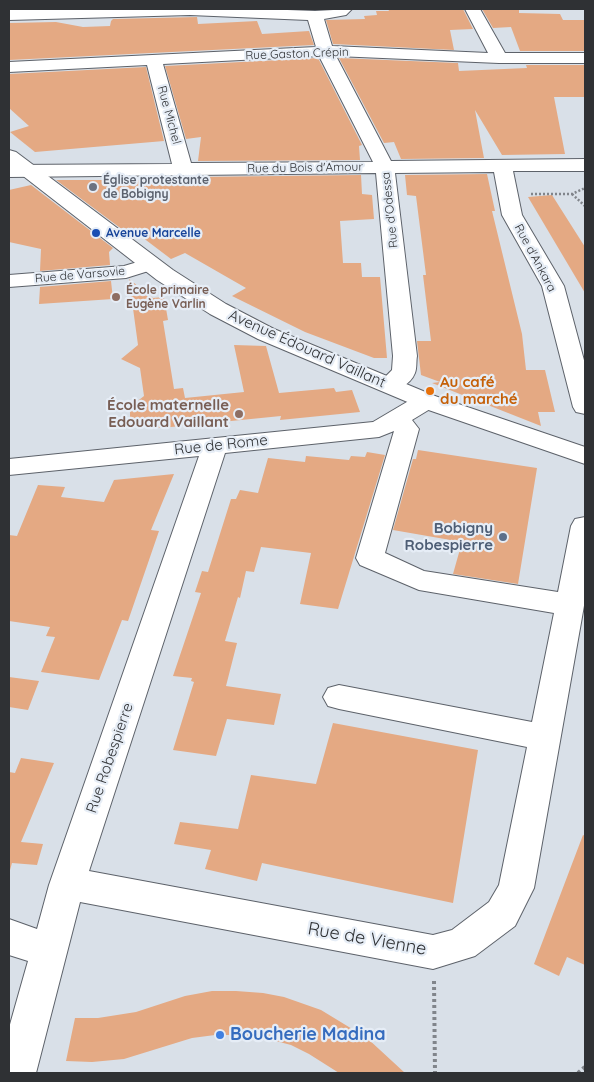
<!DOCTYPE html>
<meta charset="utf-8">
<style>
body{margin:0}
#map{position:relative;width:594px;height:1082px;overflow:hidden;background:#d9e0e8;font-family:Quicksand,sans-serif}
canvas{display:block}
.frame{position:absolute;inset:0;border:10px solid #2f3134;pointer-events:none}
</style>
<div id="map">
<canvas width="594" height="1082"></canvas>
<div class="frame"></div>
</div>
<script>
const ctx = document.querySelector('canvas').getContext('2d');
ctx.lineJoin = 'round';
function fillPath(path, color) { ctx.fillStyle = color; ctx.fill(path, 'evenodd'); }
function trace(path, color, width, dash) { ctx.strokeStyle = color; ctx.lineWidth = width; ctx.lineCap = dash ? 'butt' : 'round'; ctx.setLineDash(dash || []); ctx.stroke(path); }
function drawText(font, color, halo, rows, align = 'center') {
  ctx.font = font + ' Quicksand,sans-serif'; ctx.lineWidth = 4.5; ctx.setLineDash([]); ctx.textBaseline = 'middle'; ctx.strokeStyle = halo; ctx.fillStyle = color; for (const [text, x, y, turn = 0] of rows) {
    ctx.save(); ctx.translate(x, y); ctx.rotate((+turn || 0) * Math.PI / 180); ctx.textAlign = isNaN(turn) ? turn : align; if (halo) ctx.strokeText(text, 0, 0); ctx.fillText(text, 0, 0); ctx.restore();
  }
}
const building = new Path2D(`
 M388 9H463L473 29 450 30 454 50 333 44 326 20 365 19 364 16 377 15 376 11H389Z
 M482 9H519V13L560 14 563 20H585V51H520L511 27 493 28Z
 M197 17 198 24 257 21 262 34 309 31 314 45 9 60V23L56 22 83 27 110 26 111 21 113 19Z
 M318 58 362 145 359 146 360 160 198 161 201 137 186 139 165 66Z
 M339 58 458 63 459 71 527 68 526 65H585V97H554L565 154 502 155 475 110 484 158 401 159 394 142 384 143Z
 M146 67 164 141 35 152 10 132 29 126 9 108V74Z
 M487 174 495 211H492L522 334 526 370H545L555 412H538L541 426 432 383 440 382 421 375 417 341H431L423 275H426L416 196 407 195 405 175Z
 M361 175 362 194 372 195 374 219 340 221 343 263H361L362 277H380L387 358H374L305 332 232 296 246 288 185 253 171 259 134 231 132 233 127 230V233L56 180H196V177Z
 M31 185 113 248 109 252 110 265 40 271 41 249 9 242V190Z
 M552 195 585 247V293L528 197Z
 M129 279 153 298 164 297 168 320 163 321 174 389 183 388 185 398 244 392 234 345 266 346 279 393 334 388 336 392 352 390 360 412 280 420 281 416 161 428 130 422V407L144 396 140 368 121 359 138 345Z
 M111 281 113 299 39 304 40 287Z
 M418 450 537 468 518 584 453 574 462 542 393 530 413 459H416Z
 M367 452 385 455 338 609 300 604 311 553 261 547 254 572 246 571 240 598 238 597 225 641 237 643 226 686 281 694 274 725 227 719 216 756 173 750 194 682 191 681 192 678 173 676 201 593 195 592 202 571 208 572 231 499H236L240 490 258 493 268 458 305 462 306 456 349 460 351 456 365 457Z
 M174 474 151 530 159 531 128 621 122 620 99 680 41 672 55 637 46 636 50 627 9 621V535L17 536 38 485 65 487 61 497 104 502 114 480Z
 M9 677 39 681 28 710 9 707Z
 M333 723 478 750 453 903 262 863 257 881 205 869 211 850 174 844 180 822 238 829 251 775 316 784Z
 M21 758 54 763 21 842 43 844 37 865 12 863 10 870 9 772 15 773Z
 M583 835 585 836V965L567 957 559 976 534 964Z
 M212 991H236L263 993 284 997 321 1010 367 1038 405 1073H339L309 1054 291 1045 268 1039 238 1035H215L192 1038 124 1059 92 1062 66 1061 75 1018H98L136 1012 185 996Z`);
const pathFar1 = new Path2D(`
 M531 194H572L585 188
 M572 194 585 206`);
const path = new Path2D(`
 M434 981 435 1073
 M578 1073 585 1067`);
const minor = new Path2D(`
 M68 9H260L315 11 352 9 346 15 324 19 332 46 488 53 465 9H480L505 53H585V63H499L336 56 391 161 585 159V171H513L522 215 564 286 585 364V414L576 412 573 407 542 286 502 215 494 172 395 173 417 356C416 361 417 368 415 373 410 386 393 393 381 390L377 385 392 370 393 356 376 173 9 177V165L172 164 147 65 9 72V62L316 47 308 20 190 15 9 20V10ZM319 56 373 162 191 163 163 64Z
 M151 258 158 260 162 264 158 268 126 278 9 287V275L124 266Z
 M426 394 435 396 438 401 435 406 412 420 419 429 385 553 424 571 558 592 571 526 575 519 585 517V600L534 888 515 926 475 956 433 969 80 902 36 1073H9V1028L28 961 9 955V919L37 929 49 885 199 456 9 475V459L373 422 417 396ZM394 431 356 558 360 565 419 590 554 613 532 722 339 685 328 688 323 697 328 706 339 709 527 747 499 885 489 902 452 930 433 935 89 871 225 453 379 437Z`);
const major = new Path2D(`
 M9 150 16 152 173 270 226 304 274 329 435 396 585 447V464L417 406 258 339 210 314 157 280 9 165Z`);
const markers = [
 [93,187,5,"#6b7280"],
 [96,233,5,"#1a4fb4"],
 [116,297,5,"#8d6e63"],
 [430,391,5,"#e8710a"],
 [239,414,5,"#8d6e63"],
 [503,537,5,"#5c6f8a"],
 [220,1035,5,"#3f7fe0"]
];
const farStreetnames = [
 ["Rue Gaston Crépin",297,54,-2],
 ["Rue Michel",169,115,75],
 ["Rue du Bois d'Amour",305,168,-1],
 ["Rue d'Odessa",390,210,-96],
 ["Rue d'Ankara",535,258,62],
 ["Rue de Varsovie",80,275,-5]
];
const farWorshipnames = [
 ["Église protestante",103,180],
 ["de Bobigny",103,194]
];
const farTransitnames = [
 ["Avenue Marcelle",106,233]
];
const farEducationnames = [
 ["École primaire",126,290],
 ["Eugène Varlin",126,304]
];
const streetNames = [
 ["Avenue Édouard Vaillant",307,349,24],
 ["Rue de Rome",221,445,-6],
 ["Rue Robespierre",110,758,-71]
];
const foodNames = [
 ["Au café",440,382],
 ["du marché",440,399]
];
const educationNames = [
 ["École maternelle",229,405],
 ["Edouard Vaillant",229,422]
];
const serviceNames = [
 ["Bobigny",493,528],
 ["Robespierre",493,545]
];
const nearStreetnames = [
 ["Rue de Vienne",367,939,10]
];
const nearShopnames = [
 ["Boucherie Madina",230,1035]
];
fillPath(building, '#e4a983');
trace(minor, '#5d626a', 2);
trace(major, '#5d626a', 2);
trace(pathFar1, '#81858b', 2.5, [2, 2]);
trace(path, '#81858b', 4, [3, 3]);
fillPath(minor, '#fff');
fillPath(major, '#fff');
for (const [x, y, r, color] of markers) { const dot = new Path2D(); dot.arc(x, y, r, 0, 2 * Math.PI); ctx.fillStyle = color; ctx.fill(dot); trace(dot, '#e6edf6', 2); }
drawText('12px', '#2f3134', '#e6edf6', farStreetnames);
drawText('bold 12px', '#5b616d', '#e6edf6', farWorshipnames, 'left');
drawText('bold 12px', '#164399', '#e6edf6', farTransitnames, 'left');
drawText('bold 12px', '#785e54', '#e6edf6', farEducationnames, 'left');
drawText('15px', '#2f3134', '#e6edf6', streetNames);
drawText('bold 15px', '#c56008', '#e6edf6', foodNames, 'left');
drawText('bold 15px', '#785e54', '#e6edf6', educationNames, 'right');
drawText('bold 15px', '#4e5e75', '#e6edf6', serviceNames, 'right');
drawText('18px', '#2f3134', '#e6edf6', nearStreetnames);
drawText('bold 18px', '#366cbe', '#e6edf6', nearShopnames, 'left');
</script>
